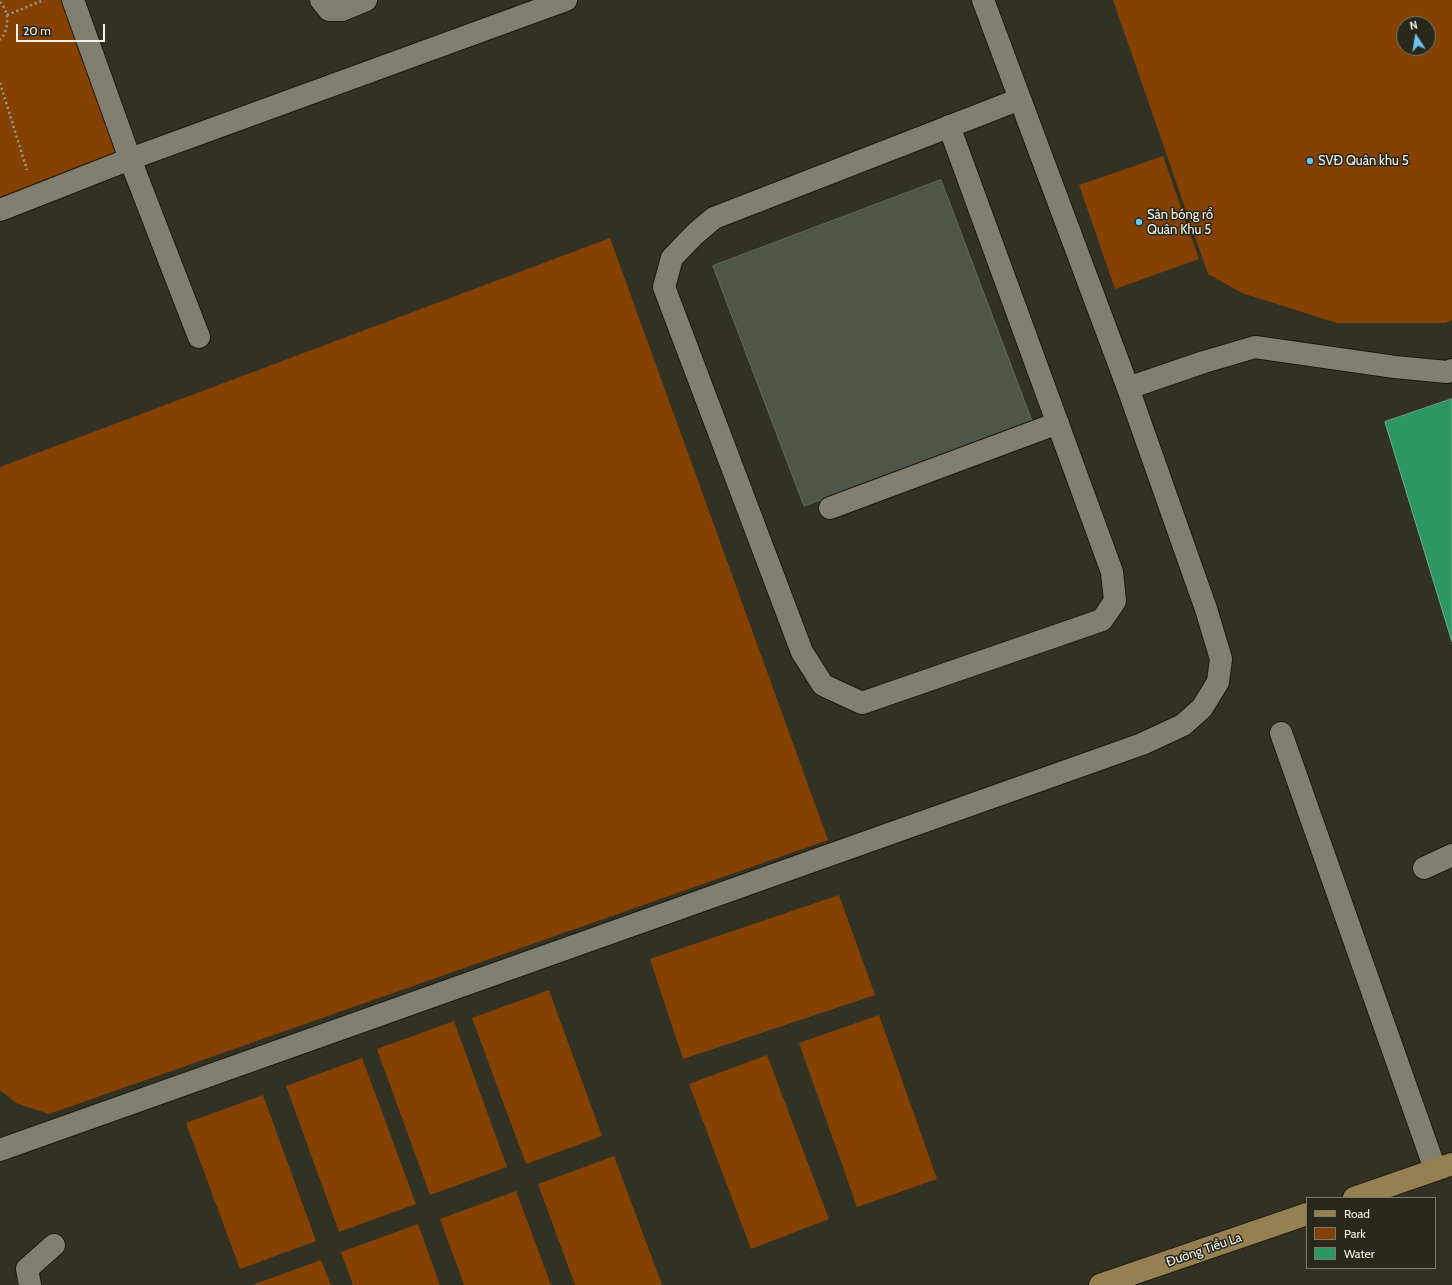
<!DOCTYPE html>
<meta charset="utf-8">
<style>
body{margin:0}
#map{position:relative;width:1452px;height:1285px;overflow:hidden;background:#323224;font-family:Cabin,sans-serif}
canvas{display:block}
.legend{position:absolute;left:1306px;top:1197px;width:130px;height:72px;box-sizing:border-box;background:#28281b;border:1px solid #79786d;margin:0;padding:5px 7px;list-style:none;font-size:12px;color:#f2f1e9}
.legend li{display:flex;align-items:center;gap:8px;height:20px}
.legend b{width:20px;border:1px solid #79786d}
.north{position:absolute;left:1396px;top:16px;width:40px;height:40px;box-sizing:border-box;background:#28281b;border:1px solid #79786d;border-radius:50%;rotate:348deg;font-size:11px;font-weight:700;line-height:16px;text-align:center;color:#f2f1e9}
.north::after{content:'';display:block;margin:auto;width:14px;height:18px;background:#6bc3f2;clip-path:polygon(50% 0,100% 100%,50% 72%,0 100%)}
.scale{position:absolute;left:16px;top:24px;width:89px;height:18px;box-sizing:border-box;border:2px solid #f2f1e9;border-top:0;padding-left:5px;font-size:12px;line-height:14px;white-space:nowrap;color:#f2f1e9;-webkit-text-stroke:3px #28281b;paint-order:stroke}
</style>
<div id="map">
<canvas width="1452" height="1285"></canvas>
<ul class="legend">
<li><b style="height:5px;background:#967f50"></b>Road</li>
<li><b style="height:11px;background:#854101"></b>Park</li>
<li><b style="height:11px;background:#2c9761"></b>Water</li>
</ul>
<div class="north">N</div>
<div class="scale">20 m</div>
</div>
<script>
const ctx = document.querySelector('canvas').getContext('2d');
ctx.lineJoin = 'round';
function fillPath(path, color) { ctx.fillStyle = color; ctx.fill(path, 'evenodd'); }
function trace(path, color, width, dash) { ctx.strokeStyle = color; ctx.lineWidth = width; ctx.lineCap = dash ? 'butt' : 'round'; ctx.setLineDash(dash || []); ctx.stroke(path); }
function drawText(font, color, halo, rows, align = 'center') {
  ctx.font = font + ' Cabin,sans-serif'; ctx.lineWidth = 3; ctx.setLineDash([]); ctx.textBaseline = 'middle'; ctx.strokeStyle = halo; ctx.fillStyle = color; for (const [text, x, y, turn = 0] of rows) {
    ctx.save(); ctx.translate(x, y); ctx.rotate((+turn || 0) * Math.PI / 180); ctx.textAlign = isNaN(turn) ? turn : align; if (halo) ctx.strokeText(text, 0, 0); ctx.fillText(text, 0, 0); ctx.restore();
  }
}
const green = new Path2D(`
 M0 0H73L130 159 0 210Z
 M1113 0H1452V320L1445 323H1337L1242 293 1208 274ZM1404 24H1428V48H1404Z
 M1163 156 1199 259 1115 289 1079 185Z
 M610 238 828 840 49 1114 16 1103 0 1090V467Z
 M839 895 875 995 683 1059 650 959Z
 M549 990 602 1136 526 1164 472 1018Z
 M879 1015 937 1179 857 1207 799 1043Z
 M454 1021 507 1167 430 1195 377 1049Z
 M767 1055 829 1219 751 1249 689 1084Z
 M362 1058 416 1204 339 1232 286 1086Z
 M263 1095 316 1241 240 1269 186 1123Z
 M614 1156 662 1285H575L538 1184Z
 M516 1191 551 1285H464L440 1219Z
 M418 1224 440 1285H353L341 1252Z
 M321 1260 331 1285H252Z`);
const water = new Path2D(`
 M1452 399V642L1385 422Z`);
const building = new Path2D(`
 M941 180 1032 421 804 506 713 266Z`);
const path = new Path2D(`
 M0 2C10 13 9 30 0 40
 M7 15 44 0
 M0 83 27 170`);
const minor = new Path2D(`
 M73 0 130 159 199 337
 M321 0 329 10H342L366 0
 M949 126 1112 572 1115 601 1102 620 862 703 823 685 802 652 664 287 672 258 695 234 714 218 1020 99
 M0 210 130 159 566 0
 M1128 388 1204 362 1255 347 1395 367 1447 372 1452 370
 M830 508 1058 423
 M1281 733 1435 1169
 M1424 868 1452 855
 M0 1150 1142 744 1183 725 1202 708 1218 682 1221 659 1206 609 1128 388 983 0
 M30 1285 27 1269 54 1245`);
const major = new Path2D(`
 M1354 1198 1452 1164
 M1100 1285 1307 1214`);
const markers = [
 [1310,161,4,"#6bc3f2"],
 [1139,222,4,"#6bc3f2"]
];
const poiNames = [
 ["SVĐ Quân khu 5",1318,161],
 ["Sân bóng rổ",1147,215],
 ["Quân Khu 5",1147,230]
];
const streetNames = [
 ["Đường Tiểu La",1204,1250,-19]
];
fillPath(green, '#854101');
fillPath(water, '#2c9761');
trace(water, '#67b28a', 1);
fillPath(building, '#4f5649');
trace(building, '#646c5e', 1);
trace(minor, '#1a190d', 24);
trace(major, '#1a190d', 24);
trace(path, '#9b9a8f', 2.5, [2, 3]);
trace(minor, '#807f70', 22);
trace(major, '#967f50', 22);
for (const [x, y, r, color] of markers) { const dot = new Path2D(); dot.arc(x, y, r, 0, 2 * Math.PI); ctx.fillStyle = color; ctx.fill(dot); trace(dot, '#28281b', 1.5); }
drawText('13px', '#f2f1e9', '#28281b', poiNames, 'left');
drawText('13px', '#f2f1e9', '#28281b', streetNames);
</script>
